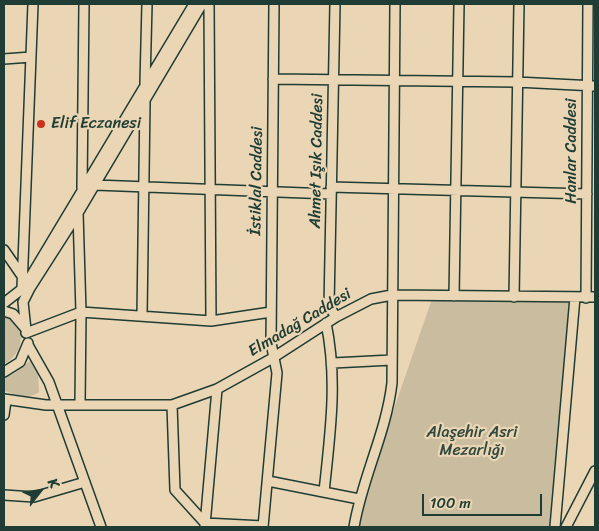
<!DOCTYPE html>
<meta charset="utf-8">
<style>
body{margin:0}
#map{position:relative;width:599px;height:531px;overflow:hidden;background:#ead5b4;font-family:Sriracha,sans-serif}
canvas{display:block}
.frame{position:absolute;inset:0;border:5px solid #1f3d34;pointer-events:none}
.north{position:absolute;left:15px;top:466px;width:50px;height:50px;-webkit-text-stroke:4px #ead5b4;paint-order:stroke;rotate:60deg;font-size:14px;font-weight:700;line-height:20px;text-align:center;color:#1f3d34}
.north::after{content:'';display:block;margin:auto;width:18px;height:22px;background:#1f3d34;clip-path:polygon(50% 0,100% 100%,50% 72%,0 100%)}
.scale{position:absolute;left:422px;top:494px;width:120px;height:22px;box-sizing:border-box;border:2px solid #1f3d34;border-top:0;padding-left:6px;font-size:15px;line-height:18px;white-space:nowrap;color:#1f3d34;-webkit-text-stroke:4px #ead5b4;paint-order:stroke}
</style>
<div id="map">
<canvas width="599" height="531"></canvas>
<div class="frame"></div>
<div class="north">K</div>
<div class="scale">100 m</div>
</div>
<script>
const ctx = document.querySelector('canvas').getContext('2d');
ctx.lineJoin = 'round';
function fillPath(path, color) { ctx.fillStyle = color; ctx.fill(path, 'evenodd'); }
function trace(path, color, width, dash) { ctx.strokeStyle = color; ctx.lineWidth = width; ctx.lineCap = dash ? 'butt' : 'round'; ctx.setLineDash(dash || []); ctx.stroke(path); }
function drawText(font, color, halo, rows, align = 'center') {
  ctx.font = font + ' Sriracha,sans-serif'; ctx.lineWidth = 4.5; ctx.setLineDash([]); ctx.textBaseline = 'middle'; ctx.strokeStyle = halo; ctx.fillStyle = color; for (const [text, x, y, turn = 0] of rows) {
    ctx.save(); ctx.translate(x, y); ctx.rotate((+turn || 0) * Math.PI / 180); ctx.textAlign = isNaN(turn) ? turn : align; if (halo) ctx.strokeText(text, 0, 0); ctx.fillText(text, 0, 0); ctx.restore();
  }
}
const green = new Path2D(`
 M432 299 569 301 551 527H359L362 501Z
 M4 315C29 325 24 354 4 364Z
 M30 361 38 374 39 392C30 400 15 394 4 391V378L15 373Z`);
const minor = new Path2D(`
 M209 4 211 321
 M335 4 329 306 336 317
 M4 59 31 57
 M273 79 517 82 595 86
 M145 83 147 4
 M95 185 331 194
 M331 187 587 194
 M82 188 84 4
 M78 213 81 312 80 404
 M4 250 22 276
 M22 288 33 4
 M454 296 459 4
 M514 297 519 4
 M586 298 588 4
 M4 303 22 289 28 281 194 4
 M4 311 13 314 25 328
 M142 316 145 101
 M26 330 23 302 30 288 78 213 202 4
 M26 333 81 312 211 321 271 312
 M28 345 49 382 101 527
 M333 363 392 360
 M4 372 20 362 28 343
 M4 399 46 405H172L217 389 271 359 336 317 371 299 392 295 595 297
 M172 405 175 490 205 523 263 526
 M4 415 6 401
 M268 481 359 499
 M324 492C330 434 338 380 326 323
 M4 495 34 497 85 482
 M205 525 217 389
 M263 527 277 373 271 343 274 4
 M354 527C362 478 386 434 392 383L395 4
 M555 527 575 297
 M566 527 595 471`);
const markers = [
 [41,124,5,"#c8321e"]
];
const poiNames = [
 ["Elif Eczanesi",51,124]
];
const streetNames = [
 ["Hanlar Caddesi",572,151,-90],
 ["Ahmet Işık Caddesi",317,161,-89],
 ["İstiklal Caddesi",257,181,-89],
 ["Elmadağ Caddesi",300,323,-31]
];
const parkNames = [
 ["Alaşehir Asri",472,433],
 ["Mezarlığı",472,451]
];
fillPath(green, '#c9bc9f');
trace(minor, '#1f3d34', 12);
trace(minor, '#ead5b4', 9);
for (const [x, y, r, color] of markers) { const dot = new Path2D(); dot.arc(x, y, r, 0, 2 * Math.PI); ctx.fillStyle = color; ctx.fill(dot); trace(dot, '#ead5b4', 2); }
drawText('16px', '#1f3d34', '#ead5b4', poiNames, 'left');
drawText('16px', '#1f3d34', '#ead5b4', streetNames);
drawText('16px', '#304a3f', '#ead5b4', parkNames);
</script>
